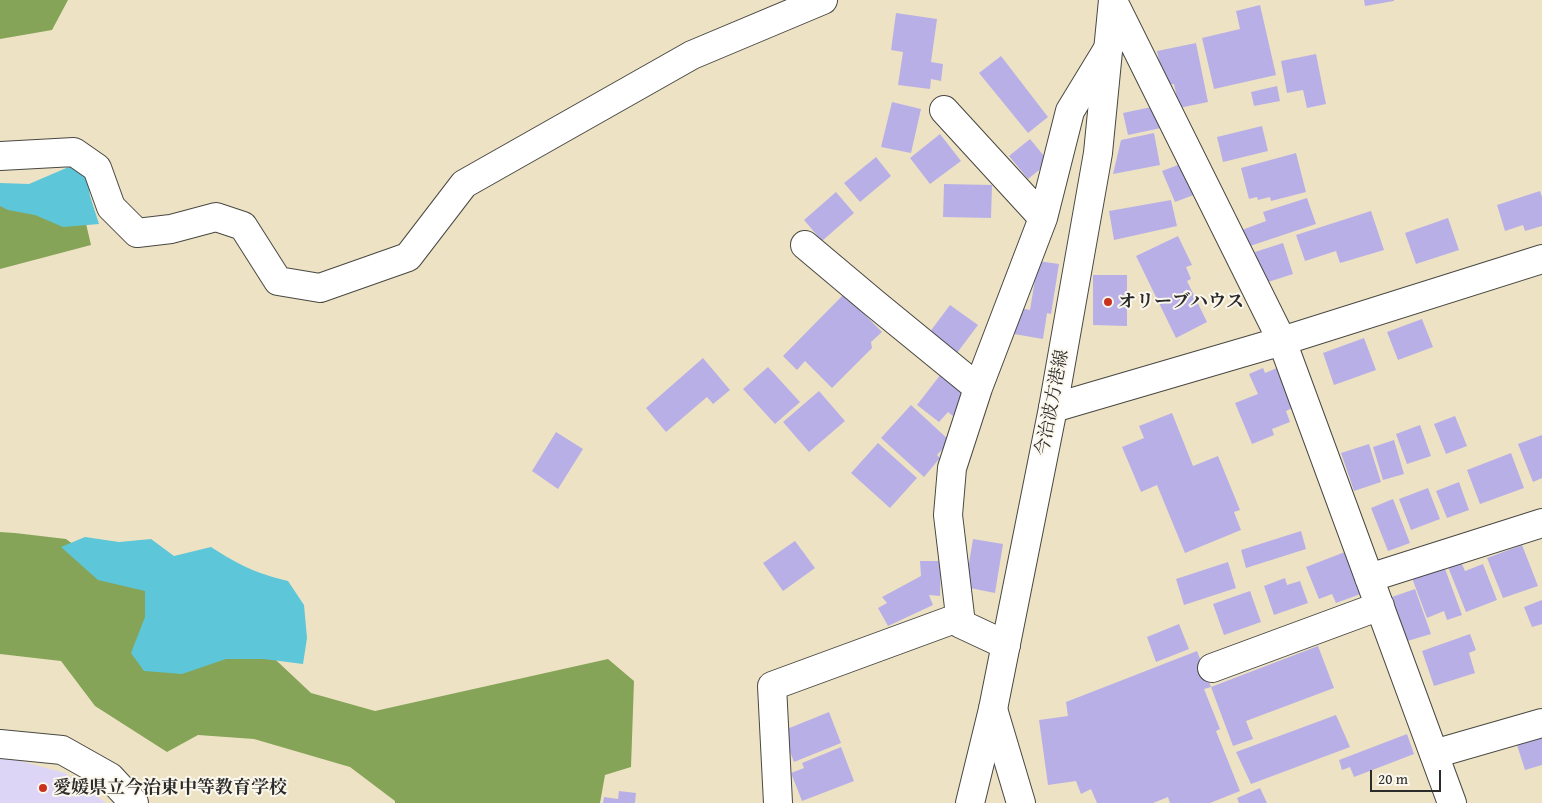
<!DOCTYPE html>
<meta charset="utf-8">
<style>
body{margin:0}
#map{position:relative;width:1542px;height:803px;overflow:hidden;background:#ede3c4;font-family:"Gentium Book Plus",serif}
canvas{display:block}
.scale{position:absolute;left:1370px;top:770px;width:71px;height:22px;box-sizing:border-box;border:2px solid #2b2b2b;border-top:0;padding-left:6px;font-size:15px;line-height:18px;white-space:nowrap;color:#2b2b2b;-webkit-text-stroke:4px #fbf7ec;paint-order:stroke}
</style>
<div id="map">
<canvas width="1542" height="803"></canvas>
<div class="scale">20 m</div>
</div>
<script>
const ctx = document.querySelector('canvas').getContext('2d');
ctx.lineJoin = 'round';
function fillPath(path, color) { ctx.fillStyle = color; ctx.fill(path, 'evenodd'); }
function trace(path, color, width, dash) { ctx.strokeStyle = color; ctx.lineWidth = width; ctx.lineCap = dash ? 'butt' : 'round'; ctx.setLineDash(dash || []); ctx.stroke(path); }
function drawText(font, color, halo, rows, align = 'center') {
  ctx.font = font + ' "Gentium Book Plus","Noto Serif JP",serif'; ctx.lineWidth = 4; ctx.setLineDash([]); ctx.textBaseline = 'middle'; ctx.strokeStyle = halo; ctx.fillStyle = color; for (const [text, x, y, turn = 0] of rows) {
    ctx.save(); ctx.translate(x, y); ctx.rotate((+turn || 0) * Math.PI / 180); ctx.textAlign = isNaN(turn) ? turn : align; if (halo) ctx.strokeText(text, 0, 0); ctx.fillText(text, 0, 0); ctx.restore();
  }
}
const built = new Path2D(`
 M9 758 65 773 106 803H0V759Z`);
const forest = new Path2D(`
 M0 0H68L52 30 0 39Z
 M0 200 84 215 91 245 0 269Z
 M0 532 15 533 66 539 104 567 262 647 311 693 375 711 608 659 634 681 631 767 605 775 600 803H395V801L350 767 254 739 198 735 167 752 95 706 61 661 0 654Z`);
const water = new Path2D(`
 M71 166 87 177 90 196 99 224 63 227 35 215 8 210 0 206V183L29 184Z
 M85 537 119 542 151 539 174 556 211 547C239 565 255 573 288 581L304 605 307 638 303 664 264 659H226L182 674 144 671 131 653 145 617V591L98 580 61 547Z`);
const building = new Path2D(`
 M1364 0H1394V1L1365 6Z
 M1260 5 1276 75 1214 89 1202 38 1240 29 1236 11Z
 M896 13 937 19 931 62 943 64 941 81 931 79 930 89 898 85 903 52 891 50Z
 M1196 43 1208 102 1179 108 1174 84 1164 85 1157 51Z
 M1316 54 1326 104 1307 108 1303 90 1287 93 1281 61Z
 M1001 56 1048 117 1028 133 979 73Z
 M1277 86 1280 101 1254 106 1251 92Z
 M892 102 921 109 911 153 881 147Z
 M1156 106 1161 128 1128 135 1123 113Z
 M1262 126 1268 151 1223 162 1217 137Z
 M1154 133 1160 165 1113 174 1121 140Z
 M940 134 961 161 930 184 910 158Z
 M1030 139 1049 162 1028 179 1009 156Z
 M1296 153 1306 192 1271 201 1270 197 1258 200 1257 197 1249 199 1241 168Z
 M876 157 891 176 860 202 844 183Z
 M1186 162 1199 193 1175 202 1162 171Z
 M944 184 992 185 991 218 943 217Z
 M1540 191 1542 197V226L1525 231 1523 225 1505 231 1497 205Z
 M836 192 854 213 822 241 804 220Z
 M1307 198 1316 224 1247 247 1242 230 1266 221 1263 212Z
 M1171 200 1177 226 1114 240 1109 211Z
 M1371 211 1384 250 1340 263 1336 251 1305 261 1296 235Z
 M1448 218 1459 250 1416 264 1405 233Z
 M1178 236 1192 265 1186 267 1191 279 1187 281 1207 322 1176 338 1136 256Z
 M1283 243 1293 274 1265 283 1255 252Z
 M1038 261 1059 264 1051 314 1047 313 1043 339 1014 334 1019 308 1030 310Z
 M1093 275H1127V326L1093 325Z
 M844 294 882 332 871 342 872 348 832 388 805 361 797 370 783 356Z
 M950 305 978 325 957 353 929 333Z
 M1422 319 1433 347 1398 360 1387 332Z
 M1364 338 1376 370 1334 385 1323 353Z
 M703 358 730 390 713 404 707 397 666 432 646 408Z
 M1284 365 1301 404 1286 411 1290 422 1272 429 1274 435 1252 444 1235 403 1258 394 1249 374 1263 368 1265 373Z
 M768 367 800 402 775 424 743 389Z
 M941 374 969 396 953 416 948 412 939 422 917 405Z
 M819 391 845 421 809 452 783 422Z
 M911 405 950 441 937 455 940 458 924 477 881 438Z
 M1172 413 1193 466 1218 456 1240 510 1234 512 1241 530 1185 553 1157 485 1141 492 1122 447 1144 438 1139 426Z
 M1455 416 1467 446 1446 454 1434 424Z
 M1420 425 1431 456 1407 464 1396 434Z
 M556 432 583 449 558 489 532 471Z
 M1542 435V478L1533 482 1518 444Z
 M1394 440 1404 474 1383 480 1373 447Z
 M878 443 917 478 890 508 851 473Z
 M1369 444 1381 482 1354 491 1341 453Z
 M1511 453 1524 488 1480 504 1467 470Z
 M1459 482 1469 510 1447 518 1436 491Z
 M1428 488 1440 519 1411 530 1399 499Z
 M1393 499 1410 543 1388 551 1371 508Z
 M1301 531 1306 549 1246 568 1241 550Z
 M973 539 1003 544 995 593 965 587Z
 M795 541 815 568 783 591 763 563Z
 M1522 545 1538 586 1503 598 1487 558Z
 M1350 550 1366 592 1336 603 1332 594 1319 599 1306 567Z
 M920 561H941L940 596 929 595 933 605 888 626 878 608 887 603 882 597 921 576Z
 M1228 562 1236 588 1184 605 1176 579Z
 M1461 562 1465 571 1483 564 1497 600 1466 612 1448 567Z
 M1444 566 1462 615 1447 620 1444 611 1427 618 1412 578Z
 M1285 578 1287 585 1300 581 1308 603 1274 615 1264 586Z
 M1415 589 1431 634 1404 642 1389 598Z
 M1250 591 1261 622 1224 635 1213 604Z
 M1542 600V624L1532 627 1524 607Z
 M1179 624 1189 649 1156 662 1147 637Z
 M1470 634 1476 650 1469 653 1475 673 1434 686 1422 651Z
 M1318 646 1334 688 1246 721 1253 739 1233 746 1211 687Z
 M1197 651 1211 687 1204 689 1220 729 1216 731 1240 791 1210 803H1170L1168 797 1153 803H1097L1091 789 1081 794 1076 781 1048 785 1039 720 1068 716 1066 702Z
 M829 712 841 743 794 762 782 731Z
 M1336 715 1350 747 1251 784 1236 752Z
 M1407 734 1414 754 1354 777 1350 767 1342 770 1339 760Z
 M1542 737V765L1525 770 1517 745Z
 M841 747 854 781 802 801 791 773 804 768 802 763Z
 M1260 788 1267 803H1239L1237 798Z
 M619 791 636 793 635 803H603L604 797 618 799Z`);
const minor = new Path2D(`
 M1113 1 1282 341 1452 803
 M944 110 1043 218 1070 111 1109 47
 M0 156 74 152 97 168 111 207 137 233 171 229 216 217 243 226 278 281 320 288 408 257 464 184 692 55 823 0
 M805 245 874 303 978 388
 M1053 408 1282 341 1542 259
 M1369 578 1542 523
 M1006 645 961 624 948 515 952 468 978 388 1043 218
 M1212 668 1380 606
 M993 709 1021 803
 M0 744 62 750 110 777 134 803
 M1434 754 1542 723
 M778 803 772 686 960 617`);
const major = new Path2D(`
 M970 803 993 709 1053 408 1098 153 1113 0`);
const markers = [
 [1108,302,5,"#c8321e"],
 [43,788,5,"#c8321e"]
];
const poiNames = [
 ["オリーブハウス",1118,302],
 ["愛媛県立今治東中等教育学校",53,788]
];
const streetNames = [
 ["今治波方港線",1053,403,-79]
];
fillPath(built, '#ddd5f6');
fillPath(forest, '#85a458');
fillPath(water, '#5dc6d8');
fillPath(building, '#b9afe7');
trace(minor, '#484742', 30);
trace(major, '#484742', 30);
trace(minor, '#fff', 28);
trace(major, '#fff', 28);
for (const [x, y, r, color] of markers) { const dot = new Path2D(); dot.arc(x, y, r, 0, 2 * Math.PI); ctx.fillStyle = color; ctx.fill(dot); trace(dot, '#fbf7ec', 2); }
drawText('bold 18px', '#2b2b2b', '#fbf7ec', poiNames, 'left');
drawText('18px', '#2b2b2b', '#fbf7ec', streetNames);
</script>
